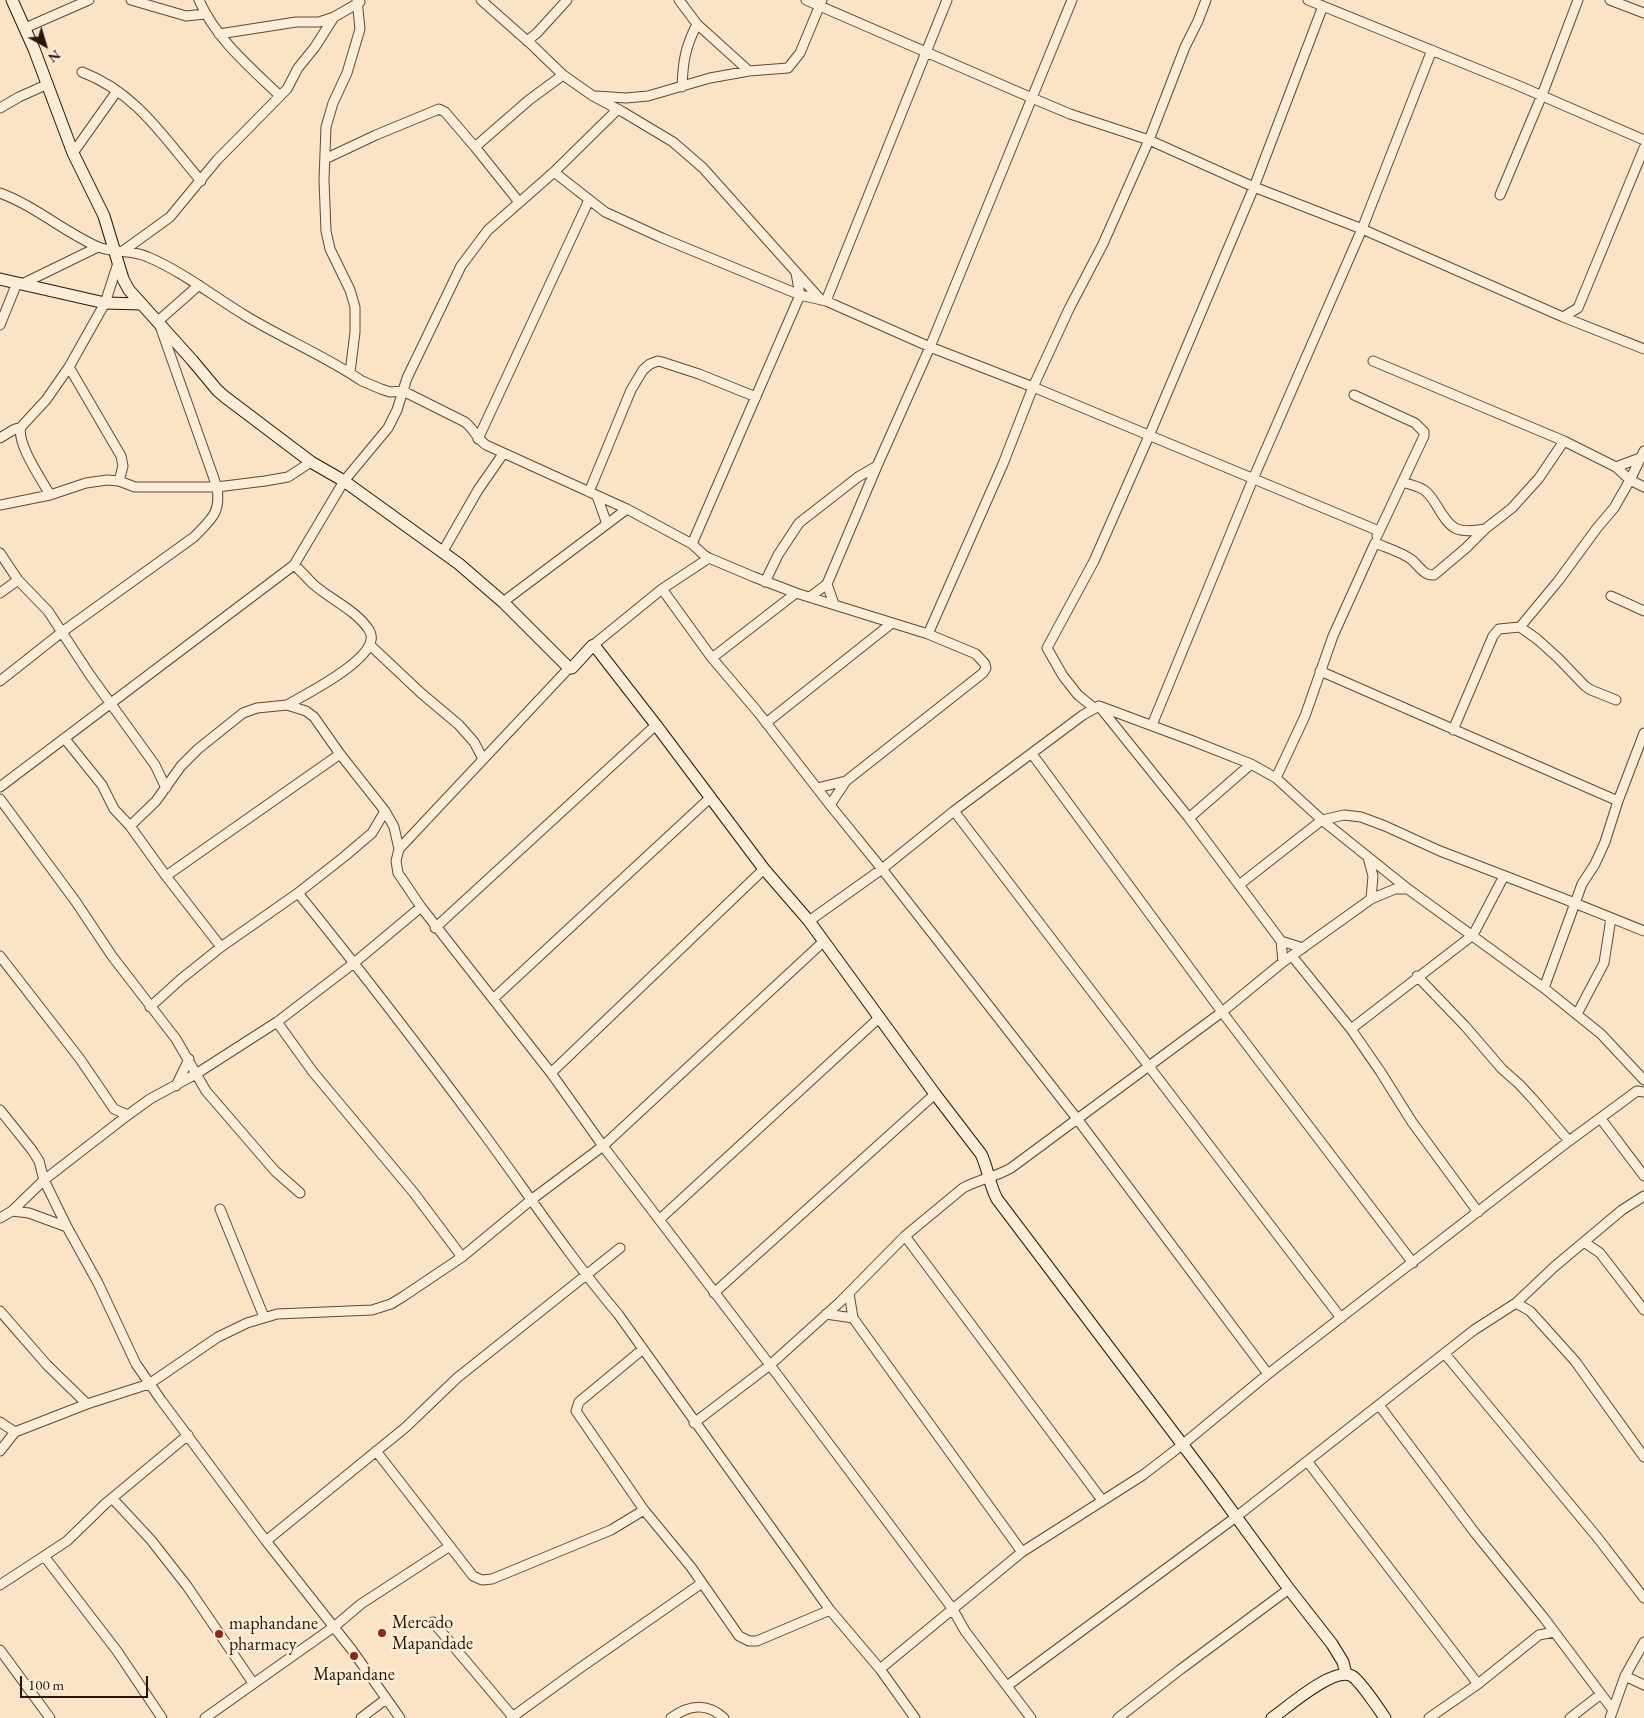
<!DOCTYPE html>
<style>
body{margin:0}
#map{position:relative;width:1644px;height:1718px;overflow:hidden;background:#fae4c5;font-family:"EB Garamond",serif}
canvas{display:block}
.north{position:absolute;left:20px;top:20px;width:50px;height:50px;-webkit-text-stroke:4px #fcedd9;paint-order:stroke;rotate:141deg;font-size:14px;font-weight:700;line-height:20px;text-align:center;color:#281509}
.north::after{content:'';display:block;margin:auto;width:18px;height:22px;background:#281509;clip-path:polygon(50% 0,100% 100%,50% 72%,0 100%)}
.scale{position:absolute;left:20px;top:1676px;width:128px;height:22px;box-sizing:border-box;border:2px solid #281509;border-top:0;padding-left:6px;font-size:15px;line-height:18px;white-space:nowrap;color:#281509;-webkit-text-stroke:4px #fcedd9;paint-order:stroke}
</style>
<div id="map">
<canvas width="1644" height="1718"></canvas>
<div class="north">N</div>
<div class="scale">100 m</div>
</div>
<script>
const ctx = document.querySelector('canvas').getContext('2d');
ctx.lineJoin = 'round';
function trace(path, color, width, dash) { ctx.strokeStyle = color; ctx.lineWidth = width; ctx.lineCap = dash ? 'butt' : 'round'; ctx.setLineDash(dash || []); ctx.stroke(path); }
function drawText(font, color, halo, rows, align = 'center') {
  ctx.font = font + ' "EB Garamond",serif'; ctx.lineWidth = 5; ctx.setLineDash([]); ctx.textBaseline = 'middle'; ctx.strokeStyle = halo; ctx.fillStyle = color; for (const [text, x, y, turn = 0] of rows) {
    ctx.save(); ctx.translate(x, y); ctx.rotate((+turn || 0) * Math.PI / 180); ctx.textAlign = isNaN(turn) ? turn : align; if (halo) ctx.strokeText(text, 0, 0); ctx.fillText(text, 0, 0); ctx.restore();
  }
}
const street = new Path2D(`
 M131 0 186 16 205 14
 M199 0C216 39 250 67 280 96
 M481 0 533 46 563 75 593 96 623 112 673 142 703 168 821 300
 M679 0 697 24 749 71
 M806 0 1032 98 1070 114 1149 140 1254 187 1362 229 1563 317 1644 349
 M1308 0 1517 85 1644 140
 M1610 0 1644 13
 M25 28 89 0
 M219 34 296 22H319L334 17
 M527 41 537 33 567 0
 M82 72C137 93 164 138 201 181
 M682 87C683 61 685 48 697 24
 M596 96 626 98 648 96 710 78 749 71 788 68 800 53 822 0
 M0 108 19 97 48 84
 M475 147 529 100 563 75
 M73 153 117 91
 M325 159 376 135 439 109 445 112 475 147 519 202
 M554 172 605 212 662 238 800 295 826 301 930 347 1033 387 1379 531
 M0 193C35 206 63 231 96 246 113 254 131 249 148 257 183 272 213 296 246 316 284 339 325 356 362 381L381 389 390 392 403 391 465 422C474 429 477 439 486 445L627 509 692 544 704 555 709 558 754 577 796 593 928 634 976 654 985 664 986 668 983 673 846 781 830 805
 M1500 195 1542 95 1578 0
 M123 251 170 217 217 160 287 89 298 68 315 47 334 17 360 2
 M22 284 98 247
 M826 301 947 0
 M1563 317 1578 308 1644 148
 M157 322 199 285
 M0 325 17 283
 M1373 361 1564 441 1616 467 1630 480 1644 487
 M69 367 121 456 123 466 119 481
 M350 373 355 332V307L350 290 330 249 326 231 324 180 326 127 333 103 347 73 360 29 357 0
 M1354 395 1415 423 1424 432V436L1377 536
 M0 438 13 430 21 427
 M478 439 589 200
 M1616 467 1640 458
 M1402 482C1409 484 1418 486 1424 490 1430 494 1433 500 1437 506 1451 530 1457 534 1485 529
 M589 492 631 390 643 370 650 364 658 361 662 362 699 374 756 397
 M50 495C42 480 16 443 21 427L46 400 69 367 105 303 118 263
 M597 496 607 524
 M0 505 50 495 86 483 107 480 119 481 135 487H217L265 481 288 477 311 462
 M692 544 800 295 796 273
 M443 551 478 490 503 454
 M0 553 18 580 48 611 90 675 155 765 166 788
 M765 582 778 555 799 523 858 477 877 466
 M827 584 834 604
 M662 589 712 658 757 711 830 805 882 869 1078 1120 1268 1374
 M0 593 18 580
 M1611 596 1644 611
 M810 597 827 584 877 466 930 347 1072 0
 M503 602 627 509
 M1520 627 1559 580 1597 528 1614 508 1630 480 1644 451
 M928 634 1003 464 1033 387 1069 309 1103 244 1149 140 1185 47 1198 21 1206 0
 M370 645 421 693 459 725 474 742 483 759
 M592 646 662 589 709 558
 M712 658 796 593
 M569 668 399 849 396 861 398 873 421 907 551 1073 603 1146 770 1365 952 1608 965 1631 1031 1718
 M1320 671 1618 801
 M0 681 62 632 194 537C211 519 221 514 217 487L160 326
 M287 705C304 695 386 655 369 630 356 610 331 600 313 584 307 578 301 571 294 565
 M1099 706 1189 818 1281 941 1303 948
 M1094 708 1078 695 1063 676 1047 648 1094 561 1149 436 1254 187 1323 6
 M766 723 892 623
 M1152 725 1253 479 1362 229 1432 50
 M1453 730 1493 636 1499 629 1520 627 1537 639 1558 658 1585 686 1591 690 1616 700
 M65 739 102 785 114 809 130 826 166 876 221 947
 M1032 754 1222 1012 1413 1263
 M1276 778 1305 716 1333 636 1375 543C1387 548 1402 552 1412 560 1419 566 1424 576 1434 575L1466 548 1485 529 1512 508 1539 478 1564 441
 M0 787 294 565 344 481 388 428 397 410 407 378 461 266 488 230 554 172 618 109
 M817 788 846 781
 M0 799 76 902 112 956 176 1039 206 1091 275 1171 300 1193
 M954 811 1341 1318
 M1189 818 1251 764
 M130 826 156 801 181 766 198 749 243 713 257 708 287 705 306 711 314 717 340 754 385 811 394 827 399 849
 M1368 857 1373 876 1371 899
 M166 876 340 754
 M1239 885 1322 820 1344 815 1361 817 1385 826 1440 851 1562 898 1644 931
 M298 893C362 972 424 1053 484 1134 528 1194 569 1256 618 1314L830 1610 880 1669 915 1718
 M809 921 882 869 954 811 1083 715 1099 706 1193 741 1251 764 1276 778 1322 820 1408 889 1544 988 1601 1034 1644 1080
 M435 928 656 725
 M1281 941 1283 962
 M0 956 80 1059 114 1109 128 1115
 M1292 956 1351 1029 1380 1071 1412 1122 1478 1212
 M1417 976 1465 1026 1502 1069 1519 1084 1532 1098 1569 1141
 M1544 988 1582 884 1595 864 1605 842 1618 801 1644 733
 M493 999 711 797
 M150 1007 181 979 221 947 298 893 345 856 372 833 385 811
 M1577 1014 1604 963 1611 918
 M277 1022 313 1072 414 1193 462 1257
 M1351 1029 1473 935 1504 876
 M551 1073 764 869
 M176 1086 189 1059
 M0 1110 32 1150 39 1161 44 1180 67 1227 98 1283 136 1364 161 1400 266 1541 352 1650 400 1718
 M1601 1119 1644 1176
 M220 1209 264 1317
 M12 1211 29 1213 67 1227
 M0 1218 12 1211 44 1180 128 1115 150 1099 196 1074 277 1022 354 963 421 907
 M660 1219 880 1017
 M905 1236 1102 1500
 M1584 1242 1600 1253 1644 1310
 M714 1293 935 1094
 M849 1293 853 1318 1022 1552
 M1516 1303 1530 1311 1575 1361 1644 1457
 M0 1311 47 1365 87 1404
 M826 1314 853 1318
 M643 1349 579 1402 576 1411 644 1510 691 1567 739 1636 749 1641H757L830 1610
 M1445 1354 1597 1537 1644 1598
 M1379 1405 1475 1533 1544 1618 1613 1710
 M0 1422 15 1432 87 1404 149 1384 218 1337 247 1323 277 1314 372 1310 391 1304 404 1296 462 1257 531 1200 603 1146 823 942
 M694 1423 770 1365 840 1302 905 1236 963 1188C979 1179 996 1177 1011 1168L1222 1012 1283 962 1371 899 1395 889H1408
 M0 1451 15 1432
 M376 1451 473 1576 482 1580 492 1579 611 1530 644 1510
 M1307 1461 1478 1684
 M112 1498 151 1540 187 1586 253 1683
 M266 1541 406 1427 457 1378 620 1248
 M44 1556 117 1651 162 1718
 M0 1585 67 1541 105 1504 188 1435
 M433 1622 513 1717
 M0 1650 50 1718
 M880 1669 1022 1552 1143 1475 1182 1445 1268 1374 1569 1141 1637 1091 1644 1092
 M1625 1676 1644 1685
 M1007 1686 1236 1517 1474 1330 1516 1303 1554 1267 1622 1210 1644 1196
 M205 1718 335 1626 361 1604 450 1546
 M361 1718 386 1699
 M511 1718 580 1668 702 1583
 M671 1718C689 1705 706 1702 724 1718
 M1118 1718 1181 1669 1289 1589
 M1429 1718 1478 1684 1539 1635 1554 1632
 M1570 1718 1601 1694
 M1610 1718 1625 1676 1644 1642`);
const secondary = new Path2D(`
 M12 0 34 49 73 153 104 216 123 279 129 290 192 360 217 390 225 397 311 462 344 481 459 564 503 602 569 668H572L592 646 597 649 656 725 764 869 809 921 935 1094 981 1154C988 1168 989 1184 997 1199L1210 1481 1289 1589 1332 1644 1343 1662 1346 1674
 M0 279 105 303 141 304
 M1272 1718C1288 1707 1334 1666 1352 1676 1359 1680 1379 1709 1385 1718`);
const markers = [
 [382,1633,5,"#8f2418"],
 [219,1634,5,"#8f2418"],
 [354,1656,5,"#8f2418"]
];
const poiNames = [
 ["Mercado",392,1623],
 ["Mapandade",392,1644],
 ["maphandane",229,1624],
 ["pharmacy",229,1645],
 ["Mapandane",354,1675,"center"]
];
trace(street, '#5c4938', 11);
trace(secondary, '#281509', 13);
trace(street, '#fcedd9', 9);
trace(secondary, '#fcedd9', 11);
for (const [x, y, r, color] of markers) { const dot = new Path2D(); dot.arc(x, y, r, 0, 2 * Math.PI); ctx.fillStyle = color; ctx.fill(dot); trace(dot, '#fcedd9', 2); }
drawText('18px', '#281509', '#fcedd9', poiNames, 'left');
</script>
